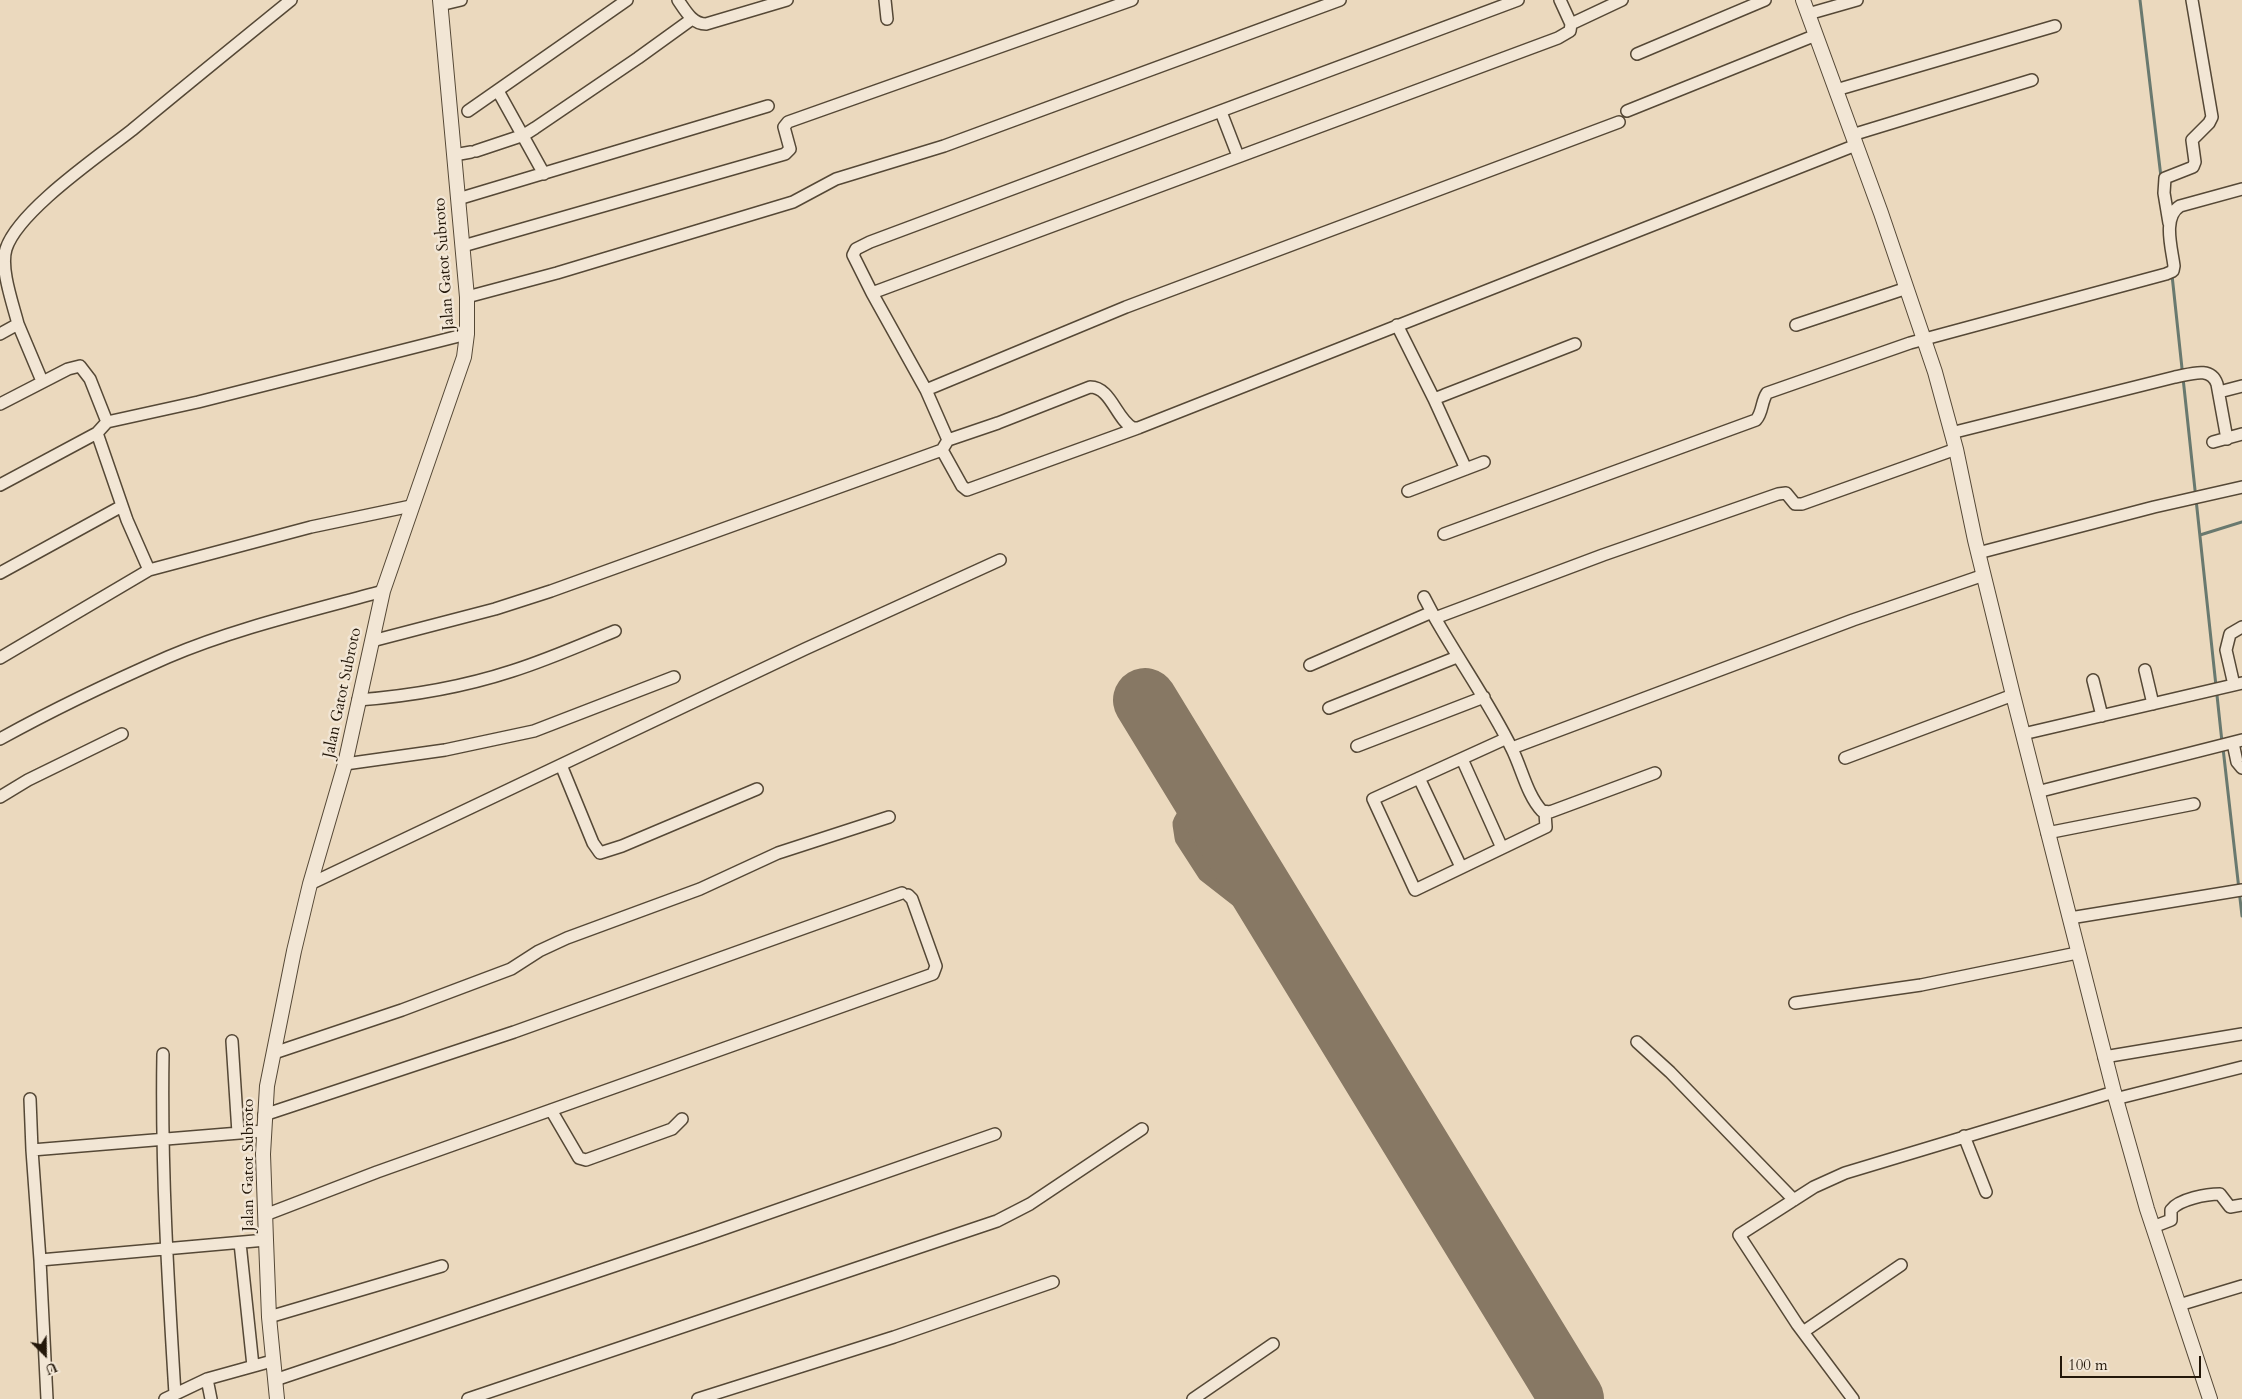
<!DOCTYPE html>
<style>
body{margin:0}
#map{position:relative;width:2242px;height:1399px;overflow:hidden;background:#ebd9be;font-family:Cardo,serif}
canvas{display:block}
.north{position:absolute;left:20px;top:1329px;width:50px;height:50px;-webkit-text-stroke:4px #f2e6d5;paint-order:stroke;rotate:157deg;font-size:14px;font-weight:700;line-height:20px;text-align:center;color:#231709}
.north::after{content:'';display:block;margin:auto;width:18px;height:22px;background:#231709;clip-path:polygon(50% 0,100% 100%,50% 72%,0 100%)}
.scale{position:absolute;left:2060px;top:1356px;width:141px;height:22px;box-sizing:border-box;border:2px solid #231709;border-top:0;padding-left:6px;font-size:15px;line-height:18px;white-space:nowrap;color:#231709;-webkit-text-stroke:4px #f2e6d5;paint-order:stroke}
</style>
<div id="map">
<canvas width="2242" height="1399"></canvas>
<div class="north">U</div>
<div class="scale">100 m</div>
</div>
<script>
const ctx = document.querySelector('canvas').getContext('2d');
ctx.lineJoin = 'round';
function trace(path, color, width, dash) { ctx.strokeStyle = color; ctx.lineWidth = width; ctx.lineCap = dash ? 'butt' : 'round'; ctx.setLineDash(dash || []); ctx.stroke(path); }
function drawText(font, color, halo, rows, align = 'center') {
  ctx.font = font + ' Cardo,serif'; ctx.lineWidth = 5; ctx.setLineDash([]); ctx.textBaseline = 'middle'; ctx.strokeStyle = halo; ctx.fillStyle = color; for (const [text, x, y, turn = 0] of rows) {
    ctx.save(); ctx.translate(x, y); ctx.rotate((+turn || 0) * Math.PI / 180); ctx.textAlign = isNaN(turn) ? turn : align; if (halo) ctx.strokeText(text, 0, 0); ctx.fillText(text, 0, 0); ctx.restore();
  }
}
const stream = new Path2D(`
 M2140 0 2161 177
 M2172 275 2222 742
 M2200 535 2242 522
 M2223 748 2242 916`);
const taxiway = new Path2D(`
 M1207 803 1189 817 1185 824 1187 837 1209 871 1259 910 1293 943`);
const runway = new Path2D(`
 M1145 700 1572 1399`);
const minor = new Path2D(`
 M678 0C685 10 692 24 706 24L787 0
 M885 0 887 19
 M1518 0 870 242 856 249 853 255 872 293 1558 38 1570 31 1571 24 1560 0
 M440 5 461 0
 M1808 14 1857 0
 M1571 24 1622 0
 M1637 54 1765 0
 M1836 90 2055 26
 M498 91 544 174
 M468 111 627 0
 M1627 111 1816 35
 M1221 112 1238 156
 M1852 135 2032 80
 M476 151 524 135 535 128 638 58 692 19
 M454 155 471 152
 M458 199 768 106
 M2169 223 2164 193 2165 178 2193 167 2195 162 2192 140 2209 123 2212 117 2192 0
 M463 246 785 154 790 149 784 127 788 122 1132 0
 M872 293 926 390 948 440
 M467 297 557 273 793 202 836 179 944 146 1340 0
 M18 324C13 304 0 269 6 249 18 211 99 156 132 130 185 86 238 43 291 0
 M1397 325 1434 399 1575 344
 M1796 325 1907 288
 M0 334 18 324 42 381
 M926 390 1126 307 1619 122
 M2219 392 2242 386
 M1434 399 1466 469
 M0 404 68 369 80 366 90 379 107 422
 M97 433 127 520 149 570
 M1951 433 2175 377C2191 374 2211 366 2217 384L2227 439
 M2213 442 2242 434
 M942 450 962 486 967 490 1138 428 1856 145
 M0 485 97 433 107 422 198 402 467 334
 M1408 491 1484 462
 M1444 534 1756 420C1763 412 1761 402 1767 393L1910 343 2166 274 2173 271 2174 266C2172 249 2162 217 2180 206L2242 189
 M1978 553 2154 507 2242 487
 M0 573 122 506
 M1424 597 1435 618
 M372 641 495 609 551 591 942 450 948 440 998 423 1090 387C1111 387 1116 419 1133 428H1138
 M0 658 149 570 311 527 411 506
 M1310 665 1432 612
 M2145 670 2153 704
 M2093 680 2102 716
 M2234 685 2226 650 2230 634 2242 627
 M358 700C410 696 463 687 512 671 547 660 581 645 615 631
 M1329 708 1457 657
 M2023 734 2242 683
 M0 739C54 709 111 682 168 657 236 628 311 611 383 591
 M1505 739 1373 799 1415 890 1546 827 1545 813
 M2233 743 2237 762 2242 768
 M1357 746 1484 697
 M1512 748 1853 620 1984 575
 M1845 758 2013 695
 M1462 759 1502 848
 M345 764 445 750 534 731 674 677
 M561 765 593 843 600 853 622 846 757 789
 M1655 773 1550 812 1542 811C1527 795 1522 769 1512 749 1490 704 1460 662 1435 618L1603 555 1778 494 1786 493 1795 504H1802L1956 449
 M1419 778 1461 867
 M2037 792 2242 740
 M0 797 28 780 122 734
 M2047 833 2194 804
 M310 884 805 649 1000 560
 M2070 918 2242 890
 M1795 1003 1921 985 2077 953
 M232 1041 238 1133
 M1637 1042 1670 1072 1794 1200
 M274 1053 402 1010 511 969 539 951 567 938 700 889 778 853 889 817
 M163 1054C161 1168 168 1281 175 1394
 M2104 1057 2242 1034
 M30 1099 32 1150
 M2115 1099 2242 1067
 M551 1110 579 1158 586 1160 672 1129 682 1119
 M264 1115 514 1032 902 893
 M264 1131 32 1150 40 1260 266 1240
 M1964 1136 1986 1192
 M265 1215 377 1172 933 974 936 966 912 899 908 895
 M2153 1227 2171 1220V1210C2179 1199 2207 1194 2220 1194L2230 1207 2242 1205
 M240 1243 253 1366
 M40 1260 47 1399
 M2179 1305 2242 1286
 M269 1317 442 1266
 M1803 1332 1901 1265
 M207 1379 211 1399
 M275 1380 700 1237 995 1134
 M165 1399 207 1379 272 1361
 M468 1399 997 1221 1030 1204 1142 1129
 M698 1399 894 1337 1053 1282
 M1193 1399 1273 1344
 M1853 1399 1797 1324 1739 1235 1814 1187 1845 1173 2114 1092`);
const tertiary = new Path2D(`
 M1803 0 1881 213 1935 372 1956 449 1975 540 2013 695 2114 1092 2147 1209 2210 1399
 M277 1399 269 1317 266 1240 263 1154 267 1086 294 951 310 884 345 764 383 591 464 357 467 334V297L440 0`);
const streetNames = [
 ["Jalan Gatot Subroto",445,264,-94],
 ["Jalan Gatot Subroto",343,693,-78],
 ["Jalan Gatot Subroto",249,1165,-90]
];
trace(stream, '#69796f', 3);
trace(taxiway, '#877864', 25);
trace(runway, '#877864', 64);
trace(minor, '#554836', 14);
trace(tertiary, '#554836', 16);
trace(minor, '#f2e6d5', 11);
trace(tertiary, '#f2e6d5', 14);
drawText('16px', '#231709', '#f2e6d5', streetNames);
</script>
